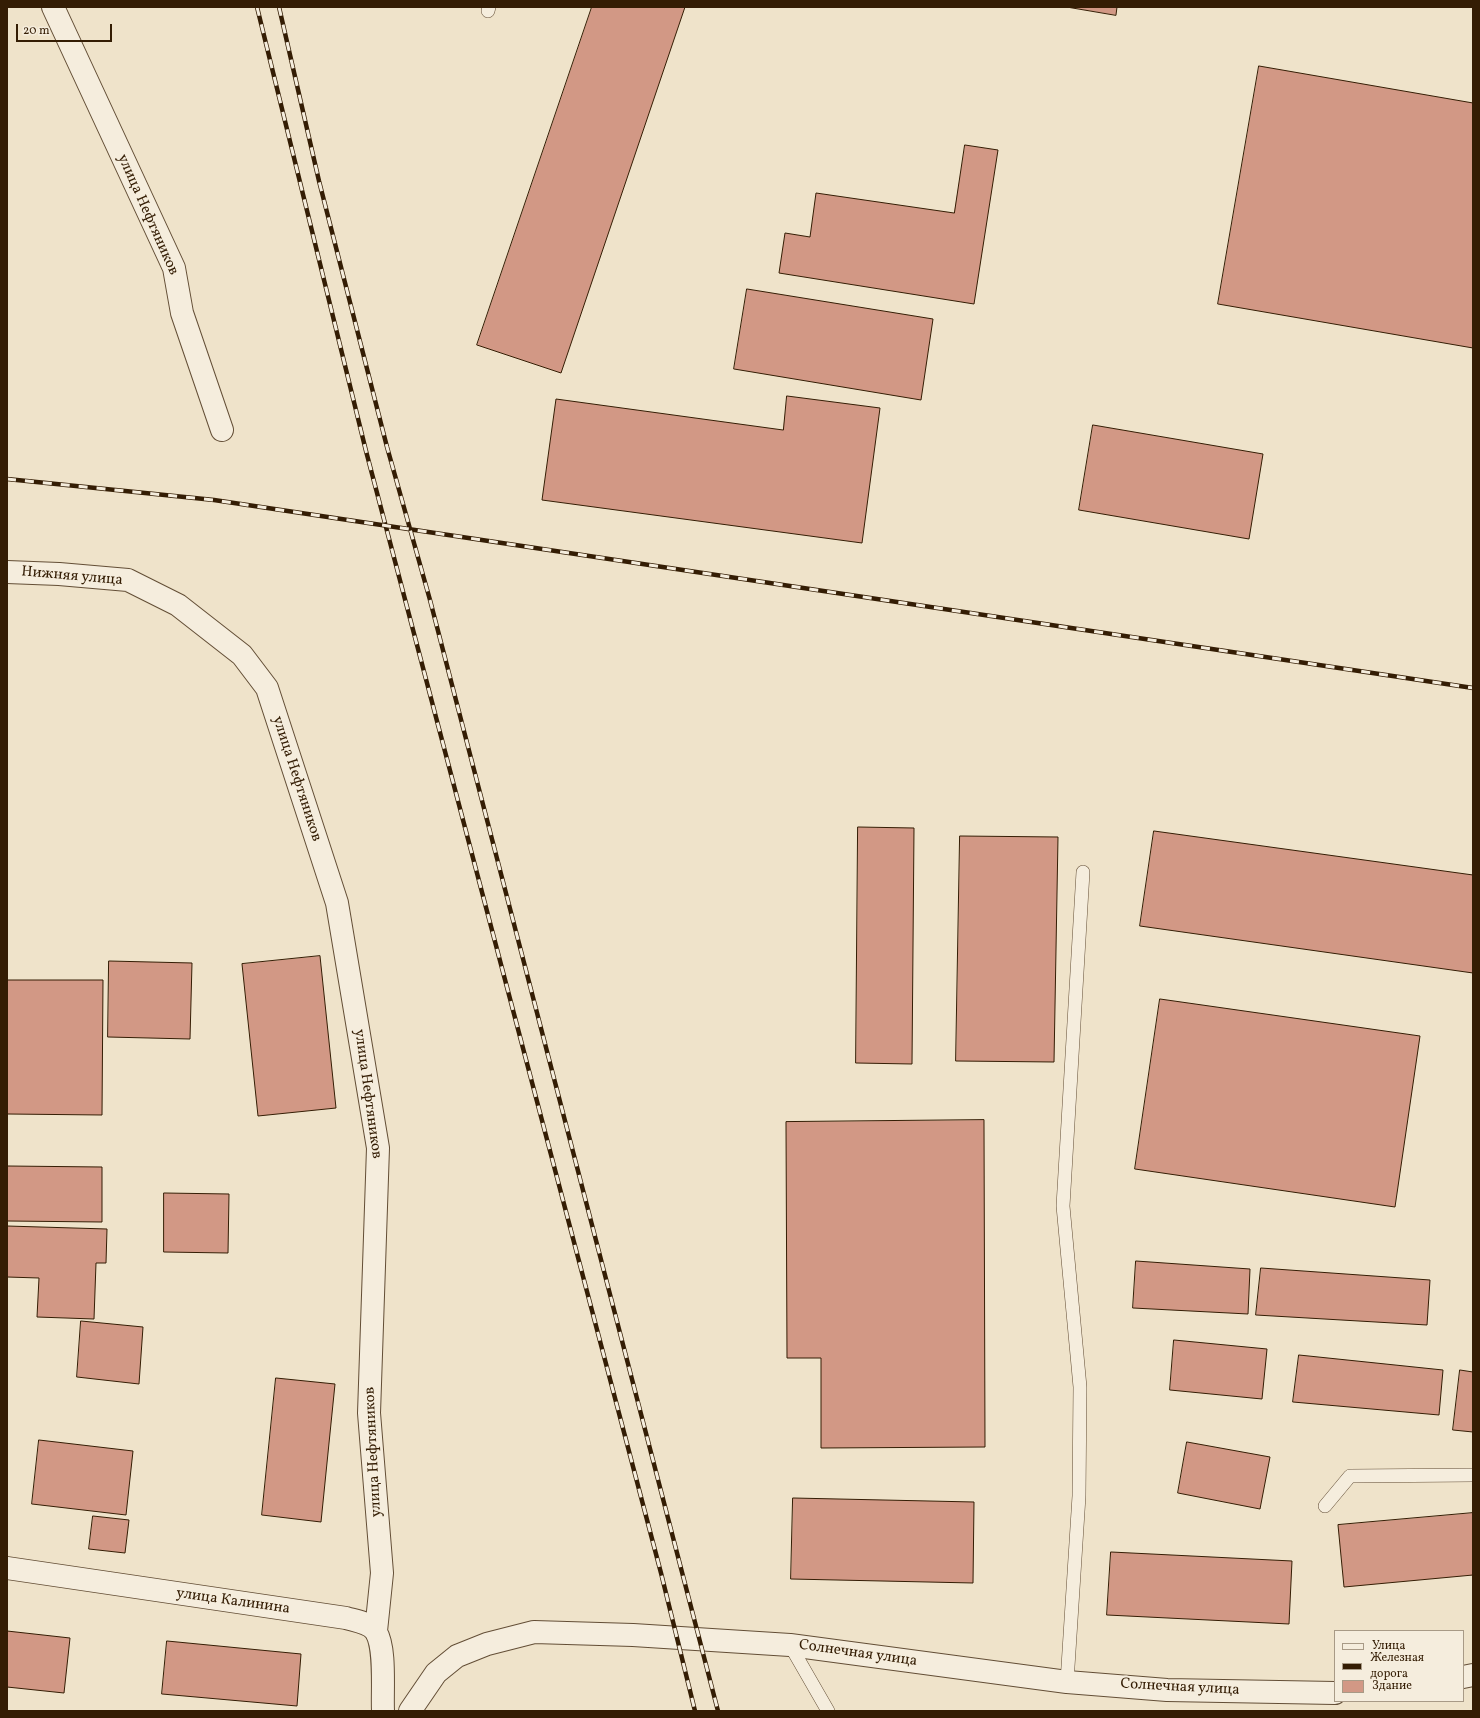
<!DOCTYPE html>
<meta charset="utf-8">
<style>
body{margin:0}
#map{position:relative;width:1480px;height:1718px;overflow:hidden;background:#efe3ca;font-family:Vollkorn,serif}
canvas{display:block}
.frame{position:absolute;inset:0;border:8px solid #341d04;pointer-events:none}
.legend{position:absolute;left:1334px;top:1630px;width:130px;height:72px;box-sizing:border-box;background:#f5eddd;border:1px solid #a89a86;margin:0;padding:5px 7px;list-style:none;font-size:12px;color:#341d04}
.legend li{display:flex;align-items:center;gap:8px;height:20px}
.legend b{width:20px;border:1px solid #a89a86}
.scale{position:absolute;left:16px;top:24px;width:96px;height:18px;box-sizing:border-box;border:2px solid #341d04;border-top:0;padding-left:5px;font-size:12px;line-height:14px;white-space:nowrap;color:#341d04;-webkit-text-stroke:3px #f5eddd;paint-order:stroke}
</style>
<div id="map">
<canvas width="1480" height="1718"></canvas>
<div class="frame"></div>
<ul class="legend">
<li><b style="height:5px;background:#f5eddd"></b>Улица</li>
<li><b style="height:5px;background:#341d04"></b>Железная дорога</li>
<li><b style="height:11px;background:#d29885"></b>Здание</li>
</ul>
<div class="scale">20 m</div>
</div>
<script>
const ctx = document.querySelector('canvas').getContext('2d');
ctx.lineJoin = 'round';
function fillPath(path, color) { ctx.fillStyle = color; ctx.fill(path, 'evenodd'); }
function trace(path, color, width, dash) { ctx.strokeStyle = color; ctx.lineWidth = width; ctx.lineCap = dash ? 'butt' : 'round'; ctx.setLineDash(dash || []); ctx.stroke(path); }
function drawText(font, color, halo, rows, align = 'center') {
  ctx.font = font + ' Vollkorn,serif'; ctx.lineWidth = 4; ctx.setLineDash([]); ctx.textBaseline = 'middle'; ctx.strokeStyle = halo; ctx.fillStyle = color; for (const [text, x, y, turn = 0] of rows) {
    ctx.save(); ctx.translate(x, y); ctx.rotate((+turn || 0) * Math.PI / 180); ctx.textAlign = isNaN(turn) ? turn : align; if (halo) ctx.strokeText(text, 0, 0); ctx.fillText(text, 0, 0); ctx.restore();
  }
}
const building = new Path2D(`
 M592 7H685L561 373 477 345Z
 M1067 7H1117L1116 15Z
 M1259 66 1473 103V348L1218 304Z
 M965 145 998 150 974 304 779 273 785 233 810 237 816 193 954 213Z
 M747 289 933 319 921 400 734 369Z
 M787 396 880 408 862 543 542 500 556 399 783 430Z
 M1093 425 1263 454 1249 539 1079 510Z
 M858 827 914 828 912 1064 856 1063Z
 M1154 831 1473 875V973L1140 926Z
 M960 836 1058 837 1054 1062 956 1061Z
 M320 956 336 1108 258 1116 242 964Z
 M109 961 192 963 190 1039 108 1037Z
 M7 980H103L102 1115 7 1114Z
 M1160 999 1420 1036 1395 1207 1135 1169Z
 M984 1120 985 1447 821 1448V1358H787L786 1122Z
 M7 1166 102 1167V1222L7 1221Z
 M164 1193 229 1194 228 1253 164 1252Z
 M7 1226 107 1229 106 1263H96L94 1319 37 1317 39 1278 7 1277Z
 M1136 1261 1250 1269 1248 1314 1133 1308Z
 M1261 1268 1430 1280 1427 1325 1256 1315Z
 M81 1321 143 1327 139 1384 77 1377Z
 M1174 1340 1267 1349 1262 1399 1170 1390Z
 M1299 1355 1443 1370 1439 1415 1293 1402Z
 M1460 1370 1473 1372V1432L1453 1430Z
 M276 1378 335 1384 321 1522 262 1515Z
 M39 1440 133 1451 126 1515 32 1504Z
 M1187 1442 1270 1457 1260 1509 1178 1493Z
 M793 1498 974 1502 973 1583 791 1579Z
 M1473 1513V1575L1344 1587 1338 1525Z
 M93 1516 129 1520 125 1553 89 1549Z
 M1111 1552 1292 1561 1289 1624 1107 1615Z
 M7 1631 70 1638 64 1693 7 1687Z
 M167 1641 301 1654 297 1706 162 1694Z`);
const service = new Path2D(`
 M488 11 489 7
 M1325 1506 1350 1476 1473 1475
 M790 1645 828 1711
 M1067 1682 1079 1496 1080 1387 1063 1206 1083 872`);
const minor = new Path2D(`
 M53 7 174 268 182 313 222 430
 M7 572 59 574 128 580 178 605 242 655 267 688 337 903 378 1148 369 1413 382 1573 376 1631
 M7 1568 346 1618C356 1621 371 1623 376 1632 386 1648 382 1691 383 1711`);
const tertiary = new Path2D(`
 M1463 1677 1473 1675
 M410 1711 436 1673 457 1656 487 1644 534 1632 633 1635 790 1645 1067 1682 1167 1690 1335 1693`);
const rail = new Path2D(`
 M257 7 366 451 661 1573 695 1711
 M279 7 319 181 387 447 430 600 718 1711
 M7 479 214 500 1473 688`);
const streetNames = [
 ["улица Нефтяников",147,215,66],
 ["Нижняя улица",72,577,5],
 ["улица Нефтяников",296,779,72],
 ["улица Нефтяников",367,1094,82],
 ["улица Нефтяников",374,1452,-93],
 ["улица Калинина",233,1602,8],
 ["Солнечная улица",858,1654,8],
 ["Солнечная улица",1180,1688,3]
];
fillPath(building, '#d29885');
trace(building, '#341d04', 1);
trace(service, '#634e36', 14);
trace(minor, '#634e36', 24);
trace(tertiary, '#634e36', 24);
trace(service, '#f5eddd', 13);
trace(minor, '#f5eddd', 22);
trace(tertiary, '#f5eddd', 22);
trace(rail, '#341d04', 4.5);
trace(rail, '#f5eddd', 3, [9]);
drawText('15px', '#341d04', '#f5eddd', streetNames);
</script>
